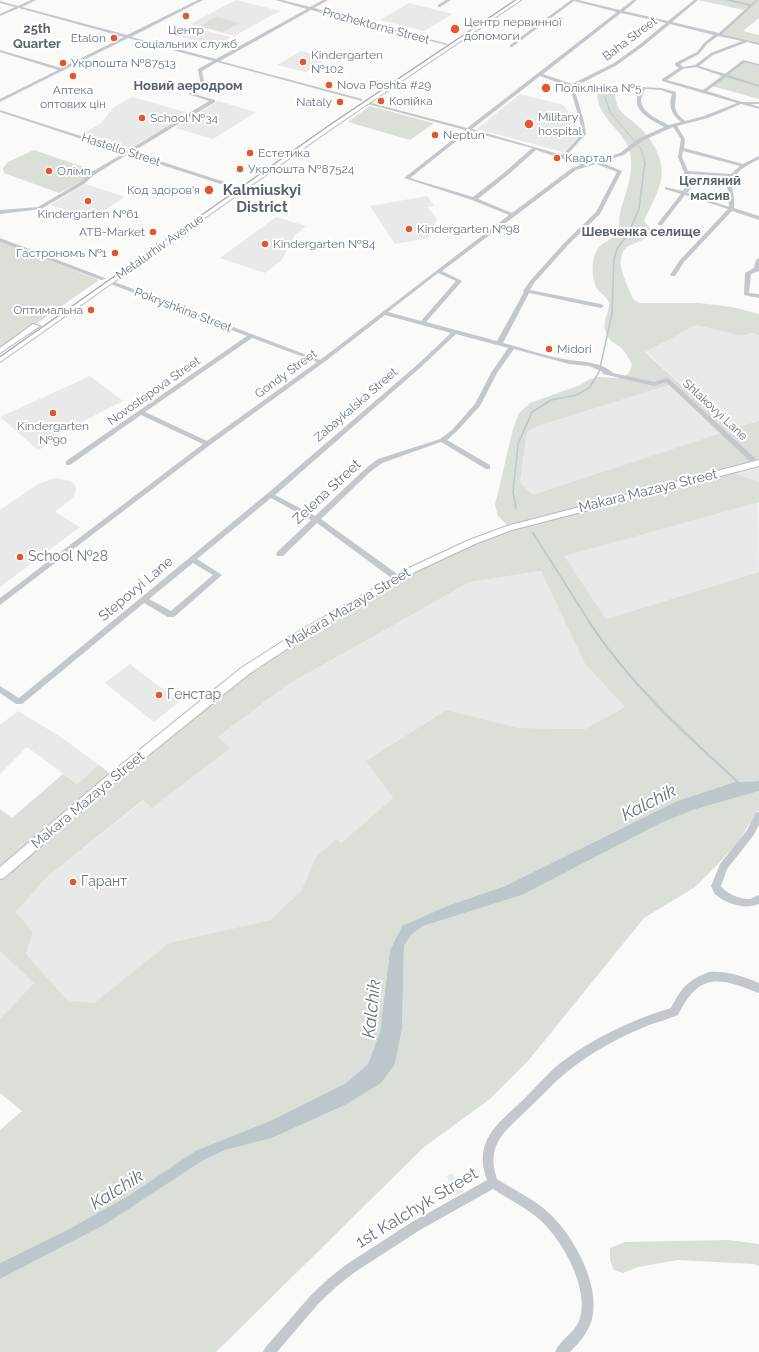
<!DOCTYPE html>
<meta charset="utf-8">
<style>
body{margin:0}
canvas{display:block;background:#fafaf8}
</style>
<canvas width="759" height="1352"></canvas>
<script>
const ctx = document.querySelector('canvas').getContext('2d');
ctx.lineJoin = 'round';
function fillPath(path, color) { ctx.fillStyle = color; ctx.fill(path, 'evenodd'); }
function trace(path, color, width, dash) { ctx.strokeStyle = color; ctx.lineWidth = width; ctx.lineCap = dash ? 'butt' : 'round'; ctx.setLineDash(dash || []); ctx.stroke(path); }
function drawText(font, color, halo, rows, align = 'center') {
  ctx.font = font + ' Raleway,sans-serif'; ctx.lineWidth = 4; ctx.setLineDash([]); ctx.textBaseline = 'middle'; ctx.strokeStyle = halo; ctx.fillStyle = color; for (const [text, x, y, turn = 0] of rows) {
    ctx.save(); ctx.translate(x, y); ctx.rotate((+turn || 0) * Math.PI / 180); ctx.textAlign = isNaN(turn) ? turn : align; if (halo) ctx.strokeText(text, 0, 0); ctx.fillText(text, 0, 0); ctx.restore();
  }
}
const built = new Path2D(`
 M236 0 280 11 234 36 190 24Z
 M409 3 453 14 424 31 380 20Z
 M187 26 231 37 216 46 171 34Z
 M301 51 328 58 306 72 277 65Z
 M520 94 564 105 582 134 563 152 477 129Z
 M132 97 189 113 131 148 84 133 101 123 114 107Z
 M218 101 256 112 213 139 175 128Z
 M85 184 107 191 125 197 91 219 50 205Z
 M427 196 434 206 428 207 437 219 429 238 395 244 370 206Z
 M276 217 306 226 294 236 282 260 265 273 220 258Z
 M696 325 741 336 751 333 759 335V421L729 429 645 351Z
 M90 376 123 401 58 434 62 438 38 450 0 417Z
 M669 385 721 433 533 496 520 483 527 432 535 427Z
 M759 464V482L731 472Z
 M54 478 70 481 75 485 76 490 74 496 69 501 55 512 80 527 0 587V510L38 484Z
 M758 501 759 572 606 619 563 556Z
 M541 571 585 664 625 707 585 729 518 728 446 710 366 761 393 798 341 843 316 857 301 891 270 920 169 943 94 1003 67 1000 26 954 33 932 16 912 47 877 144 800 152 808 229 748 217 738 287 685 470 582Z
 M130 664 179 702 154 722 105 683Z
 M18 711 61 737 99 765 77 784 27 747 0 774V725Z
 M0 951 34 983 0 1019Z
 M452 1173 463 1192 456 1196 454 1192 445 1196 440 1186 449 1181 447 1176Z`);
const green = new Path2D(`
 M698 0H756L744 10Z
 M759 0V18L743 31 759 35V43L722 34 738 18Z
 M216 17 240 23 223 32 200 26Z
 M744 61 759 66V86L726 75Z
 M725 75 759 87V99L712 86Z
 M604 90 615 94C617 114 624 113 637 125 652 138 665 160 661 180 658 194 650 207 644 221L651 229C649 248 618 236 621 267 623 277 629 289 633 299L640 303H699L732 307 759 314V335L751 333 741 336 696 325 645 352 729 429 759 421V461L509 527 498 516 495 505 513 429 519 413 530 403 580 385 590 379 598 377 621 378 629 373 632 365C629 358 626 353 621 348 615 343 609 341 606 333 601 323 609 313 609 304 609 298 601 294 598 290 593 283 592 271 593 263 596 239 611 245 618 231 620 226 619 219 620 213 625 194 633 177 631 157 629 132 593 117 598 91ZM669 385 721 433 533 495 520 483 527 432 535 427Z
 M370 106 433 123V124L410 140 348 122Z
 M34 150 95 171 78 183 59 193 4 173 3 168 8 162Z
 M0 242 99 280 0 349Z
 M731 472 759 482V502L564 556 606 619 759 572V781L735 782 677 801 505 886 447 906 402 926 390 950 380 1032 368 1064 346 1083 270 1121 195 1151 128 1196 69 1229 0 1263V1130L22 1111 0 1093V1019L34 983 0 951V878L210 701 276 654 414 571 473 543 511 529ZM541 571 585 664 625 707 585 729 518 728 446 710 366 761 393 798 341 843 337 839 316 857 301 891 270 920 169 943 94 1003 67 1000 26 954 33 932 16 912 47 877 143 800 152 808 230 748 218 737 287 685 470 582Z
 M99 765 112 775 0 872V809L12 818 63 774 77 784Z
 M759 791V810L736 844 719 863 695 887 644 918 528 1061 490 1099 424 1147 216 1352H0V1279L106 1224 202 1161 225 1150 272 1138 345 1105 395 1064 402 1029 404 946 411 935 423 926 522 895 661 823 693 810Z
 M728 1240 759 1244V1266L754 1264 678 1260 638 1267 623 1273 614 1270 610 1260V1248L625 1242Z`);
const water = new Path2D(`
 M759 781V791L693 810 661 823 522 895 423 926 411 935 404 946 402 1029 395 1064 381 1083 345 1105 272 1138 225 1150 202 1161 106 1224 0 1279V1263L69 1229 128 1196 195 1151 270 1121 346 1083 368 1064 380 1032 390 950 402 926 447 906 505 886 677 801 735 782Z`);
const streamFar2 = new Path2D(`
 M605 97 610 112 641 149 645 163`);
const streamFar1 = new Path2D(`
 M516 508 513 492 518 444 532 412 551 400 577 395 590 387 599 372 612 314 614 259 617 249 628 234 639 209 645 162
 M533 533 590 623`);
const stream = new Path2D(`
 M589 622C631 685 683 732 739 783`);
const minor = new Path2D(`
 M31 0H36L22 7 127 35 198 0H203L131 37 216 59 307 9 275 0H282L310 7 323 0H328L314 8 448 44 446 45 311 10 220 61 362 99V101L217 62 202 71 205 87 194 94 215 100V102L132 152 237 186V188H233L128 154 94 175 84 184 41 209 0 214V210L38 207 80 182 90 173 124 153 0 112V110L127 151 209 101 188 94 201 86 198 69 213 61 128 38 0 102V99L58 70 0 52V50L61 68 124 37 19 8 0 16V14L15 7 0 3V1L18 6Z
 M446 0H451L440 7H438V5Z
 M571 0H578L620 10 633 0H637L624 11 668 21 694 0H698L672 22 719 33 749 6 724 0H732L751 4 756 0H759L722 34 759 43V45L747 42 713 55 699 66 725 74 743 60 759 64V66L745 62 728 75 759 85V87L726 77 707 91 742 102H759V104H751L759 107V109L741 104 708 118 677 126 685 139 684 148 743 164 759 156V159C749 165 731 172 732 186 733 194 735 200 734 208L759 216V220L732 211 684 262 675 276H671L670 275 680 260 728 209 685 195 662 225H658V223L681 194 665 189V187L683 191 685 188 684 172 678 157 681 139 673 127 642 141 624 155 600 162 622 171 600 214 569 244 534 283 530 290 601 304 604 306 601 308 529 293 503 343C523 348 548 357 569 360 584 362 601 362 613 373L654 382 667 378 669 379 758 461V465H754L666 382 654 386 603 374 602 373 603 372 589 366 569 364 514 349 497 373 480 406 456 432 447 440 490 465V469H486L441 442 382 463 370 472 321 519 400 576 401 578 400 580H394L317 523 283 556H277L276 554 277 552 311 520 271 498 197 559 222 575 174 617H168L144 603 22 704H16L0 693V686L19 698 268 493 417 365 451 333 385 315 323 363 210 445 0 605V598L203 444 141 415 70 465H66V461L247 336 108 283V281H112L320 360 509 215 472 200 404 178 465 130 364 103V101L467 128 617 12 574 1 512 47H510V45ZM621 13 666 23 639 45 614 63 572 84 543 74ZM670 24 714 35 705 42 697 52 675 63V65L679 68 662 79V81L737 103 704 116 685 121C671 109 676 107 676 92L661 88 642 87C641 90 637 95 637 99 635 113 654 121 664 127L638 139 620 153 586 164 566 156 586 134 584 122 574 87 617 65 642 47ZM718 36 742 41 711 53 695 65 683 67 680 64 699 54 707 44ZM696 67 722 76 703 90 667 80 683 69ZM540 76 570 87 580 122 582 134 562 155 472 129ZM645 89 661 90 672 94C668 106 671 114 681 122L669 125C659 120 640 112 641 99 642 96 644 92 645 89ZM469 131 532 148 505 172 473 197 410 178ZM536 150 581 165 572 168 512 213 478 199 509 174ZM683 151 740 166 731 174 688 171 682 157ZM596 164 617 172 596 212 565 242 530 281 523 291 524 292 497 341 426 322 462 281 442 271 576 170ZM689 174 729 176 727 183 729 207 687 193 691 188ZM438 273 456 281 421 321 388 312ZM456 334 508 348 491 373 475 404 452 430 440 439 378 459 366 468 315 516 275 495 421 367ZM252 338 317 362 207 441 145 412ZM193 563 213 575 171 611 149 599Z
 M0 238 105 278 106 279 101 280 0 242Z
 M759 258V271L751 274 749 293 759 294V298L744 295 745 273 754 268 756 260Z
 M759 812V825L753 836 727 869 721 886C725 893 741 900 750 899 753 898 756 896 759 895V904C746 910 727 904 716 895 713 893 713 889 711 886L720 864 747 830 756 813Z
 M709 972C727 971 742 976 759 983V993C719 977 699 972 678 1015 668 1019 658 1022 649 1025 620 1037 591 1052 567 1072 553 1083 542 1096 529 1108 506 1131 485 1143 497 1179 514 1190 534 1199 549 1213 573 1235 601 1285 592 1319 588 1333 579 1343 570 1352H555C560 1340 574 1333 579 1321 591 1290 562 1239 539 1219 525 1207 508 1199 493 1189L420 1230 355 1272 336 1287 319 1303 277 1352H263L265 1348 311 1295 328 1279 347 1264 412 1222 487 1180C473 1142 496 1125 522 1101 534 1089 546 1075 559 1064 591 1039 631 1020 671 1008 681 988 688 980 709 972Z`);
const major = new Path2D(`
 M516 0H521L334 127 0 362V357L330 125Z
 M33 324 40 326 0 353V348Z
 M759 460V466L512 530 475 544 415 572 302 639 249 674 109 787 4 878 0 879V867L101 781 241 668 296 633 409 568 469 540 507 526Z`);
const tram = new Path2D(`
 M0 357 330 125 516 0`);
const markers = [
 [186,16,4,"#e4572e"],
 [455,29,5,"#e4572e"],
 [114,38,4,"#e4572e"],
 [303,62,4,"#e4572e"],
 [63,63,4,"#e4572e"],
 [73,76,4,"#e4572e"],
 [329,85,4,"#e4572e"],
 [546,88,5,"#e4572e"],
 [381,101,4,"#e4572e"],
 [340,102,4,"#e4572e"],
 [142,118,4,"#e4572e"],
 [529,124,5,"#e4572e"],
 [435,135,4,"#e4572e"],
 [250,153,4,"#e4572e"],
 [557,158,4,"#e4572e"],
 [240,169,4,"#e4572e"],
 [49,171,4,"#e4572e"],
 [209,190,5,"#e4572e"],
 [88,201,4,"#e4572e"],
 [409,229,4,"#e4572e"],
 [153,232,4,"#e4572e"],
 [265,244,4,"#e4572e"],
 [115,253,4,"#e4572e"],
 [91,310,4,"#e4572e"],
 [549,349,4,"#e4572e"],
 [53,413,4,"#e4572e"],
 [20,557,4,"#e4572e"],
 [159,695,4,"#e4572e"],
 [73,882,4,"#e4572e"]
];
const farPoinames = [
 ["Центр первинної",464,22],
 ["допомоги",464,36],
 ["Центр",186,30,"center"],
 ["соціальних служб",186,44,"center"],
 ["Etalon",106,38,"right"],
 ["Kindergarten",311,55],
 ["№102",311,69],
 ["Укрпошта №87513",71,63],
 ["Nova Poshta #29",337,85],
 ["Поліклініка №5",555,88],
 ["Аптека",73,90,"center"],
 ["оптових цін",73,104,"center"],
 ["Копійка",389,101],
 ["Nataly",332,102,"right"],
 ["Military",538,117],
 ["hospital",538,131],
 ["School №34",150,118],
 ["Neptun",443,135],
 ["Естетика",258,153],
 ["Квартал",565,158],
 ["Укрпошта №87524",248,169],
 ["Олімп",57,171],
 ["Код здоров'я",200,190,"right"],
 ["Kindergarten №61",88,214,"center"],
 ["Kindergarten №98",417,229],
 ["ATB-Market",145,232,"right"],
 ["Kindergarten №84",273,244],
 ["Гастрономъ №1",107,253,"right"],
 ["Оптимальна",83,310,"right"],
 ["Midori",557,349],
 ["Kindergarten",53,426,"center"],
 ["№90",53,440,"center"]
];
const farStreetnames = [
 ["Prozhektorna Street",376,26,15],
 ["Baha Street",630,39,-37],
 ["Hastello Street",121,150,18],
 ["Metalurhiv Avenue",160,247,-35],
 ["Pokryshkina Street",183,310,21],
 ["Gondy Street",286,374,-36],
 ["Novostepova Street",154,391,-35],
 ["Zabaykalska Street",356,405,-41],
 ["Shlakovyi Lane",715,410,43]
];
const farNeighbourhoodnames = [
 ["25th",37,29],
 ["Quarter",37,44],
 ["Новий аеродром",188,86],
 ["Цегляний",710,181],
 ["масив",710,196],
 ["Шевченка селище",641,232]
];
const streetNames = [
 ["Makara Mazaya Street",648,491,-14],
 ["Zelena Street",327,492,-43],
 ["Stepovyi Lane",136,589,-40],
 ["Makara Mazaya Street",348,608,-31],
 ["Makara Mazaya Street",88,800,-40]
];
const poiNames = [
 ["School №28",28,557],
 ["Генстар",167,695],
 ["Гарант",81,882]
];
const farDistrictnames = [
 ["Kalmiuskyi",262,190],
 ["District",262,207]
];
const nearStreetnames = [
 ["1st Kalchyk Street",417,1208,-31]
];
const nearWaternames = [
 ["Kalchik",649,803,-27],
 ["Kalchik",372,1009,-84],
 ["Kalchik",117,1190,-32]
];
fillPath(built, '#e8e9e9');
fillPath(green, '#dadfd7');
fillPath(water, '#bbc7cb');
trace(streamFar2, '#bbc7cb', 1);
trace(streamFar1, '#bbc7cb', 1.5);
trace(stream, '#bbc7cb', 2);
trace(major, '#b5babe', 2);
fillPath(minor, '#c3c8cc');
fillPath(major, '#fff');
trace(tram, '#a2aab0', 1);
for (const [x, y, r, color] of markers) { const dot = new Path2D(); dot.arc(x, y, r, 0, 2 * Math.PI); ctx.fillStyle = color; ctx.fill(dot); trace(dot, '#fff', 1.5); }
drawText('12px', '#657683', '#fff', farPoinames, 'left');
drawText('12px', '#657683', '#fff', farStreetnames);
drawText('bold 13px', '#57646e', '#fff', farNeighbourhoodnames);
drawText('14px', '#657683', '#fff', streetNames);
drawText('14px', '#657683', '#fff', poiNames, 'left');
drawText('bold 15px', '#57646e', '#fff', farDistrictnames);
drawText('17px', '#657683', '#fff', nearStreetnames);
drawText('italic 18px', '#60757c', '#fff', nearWaternames);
</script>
